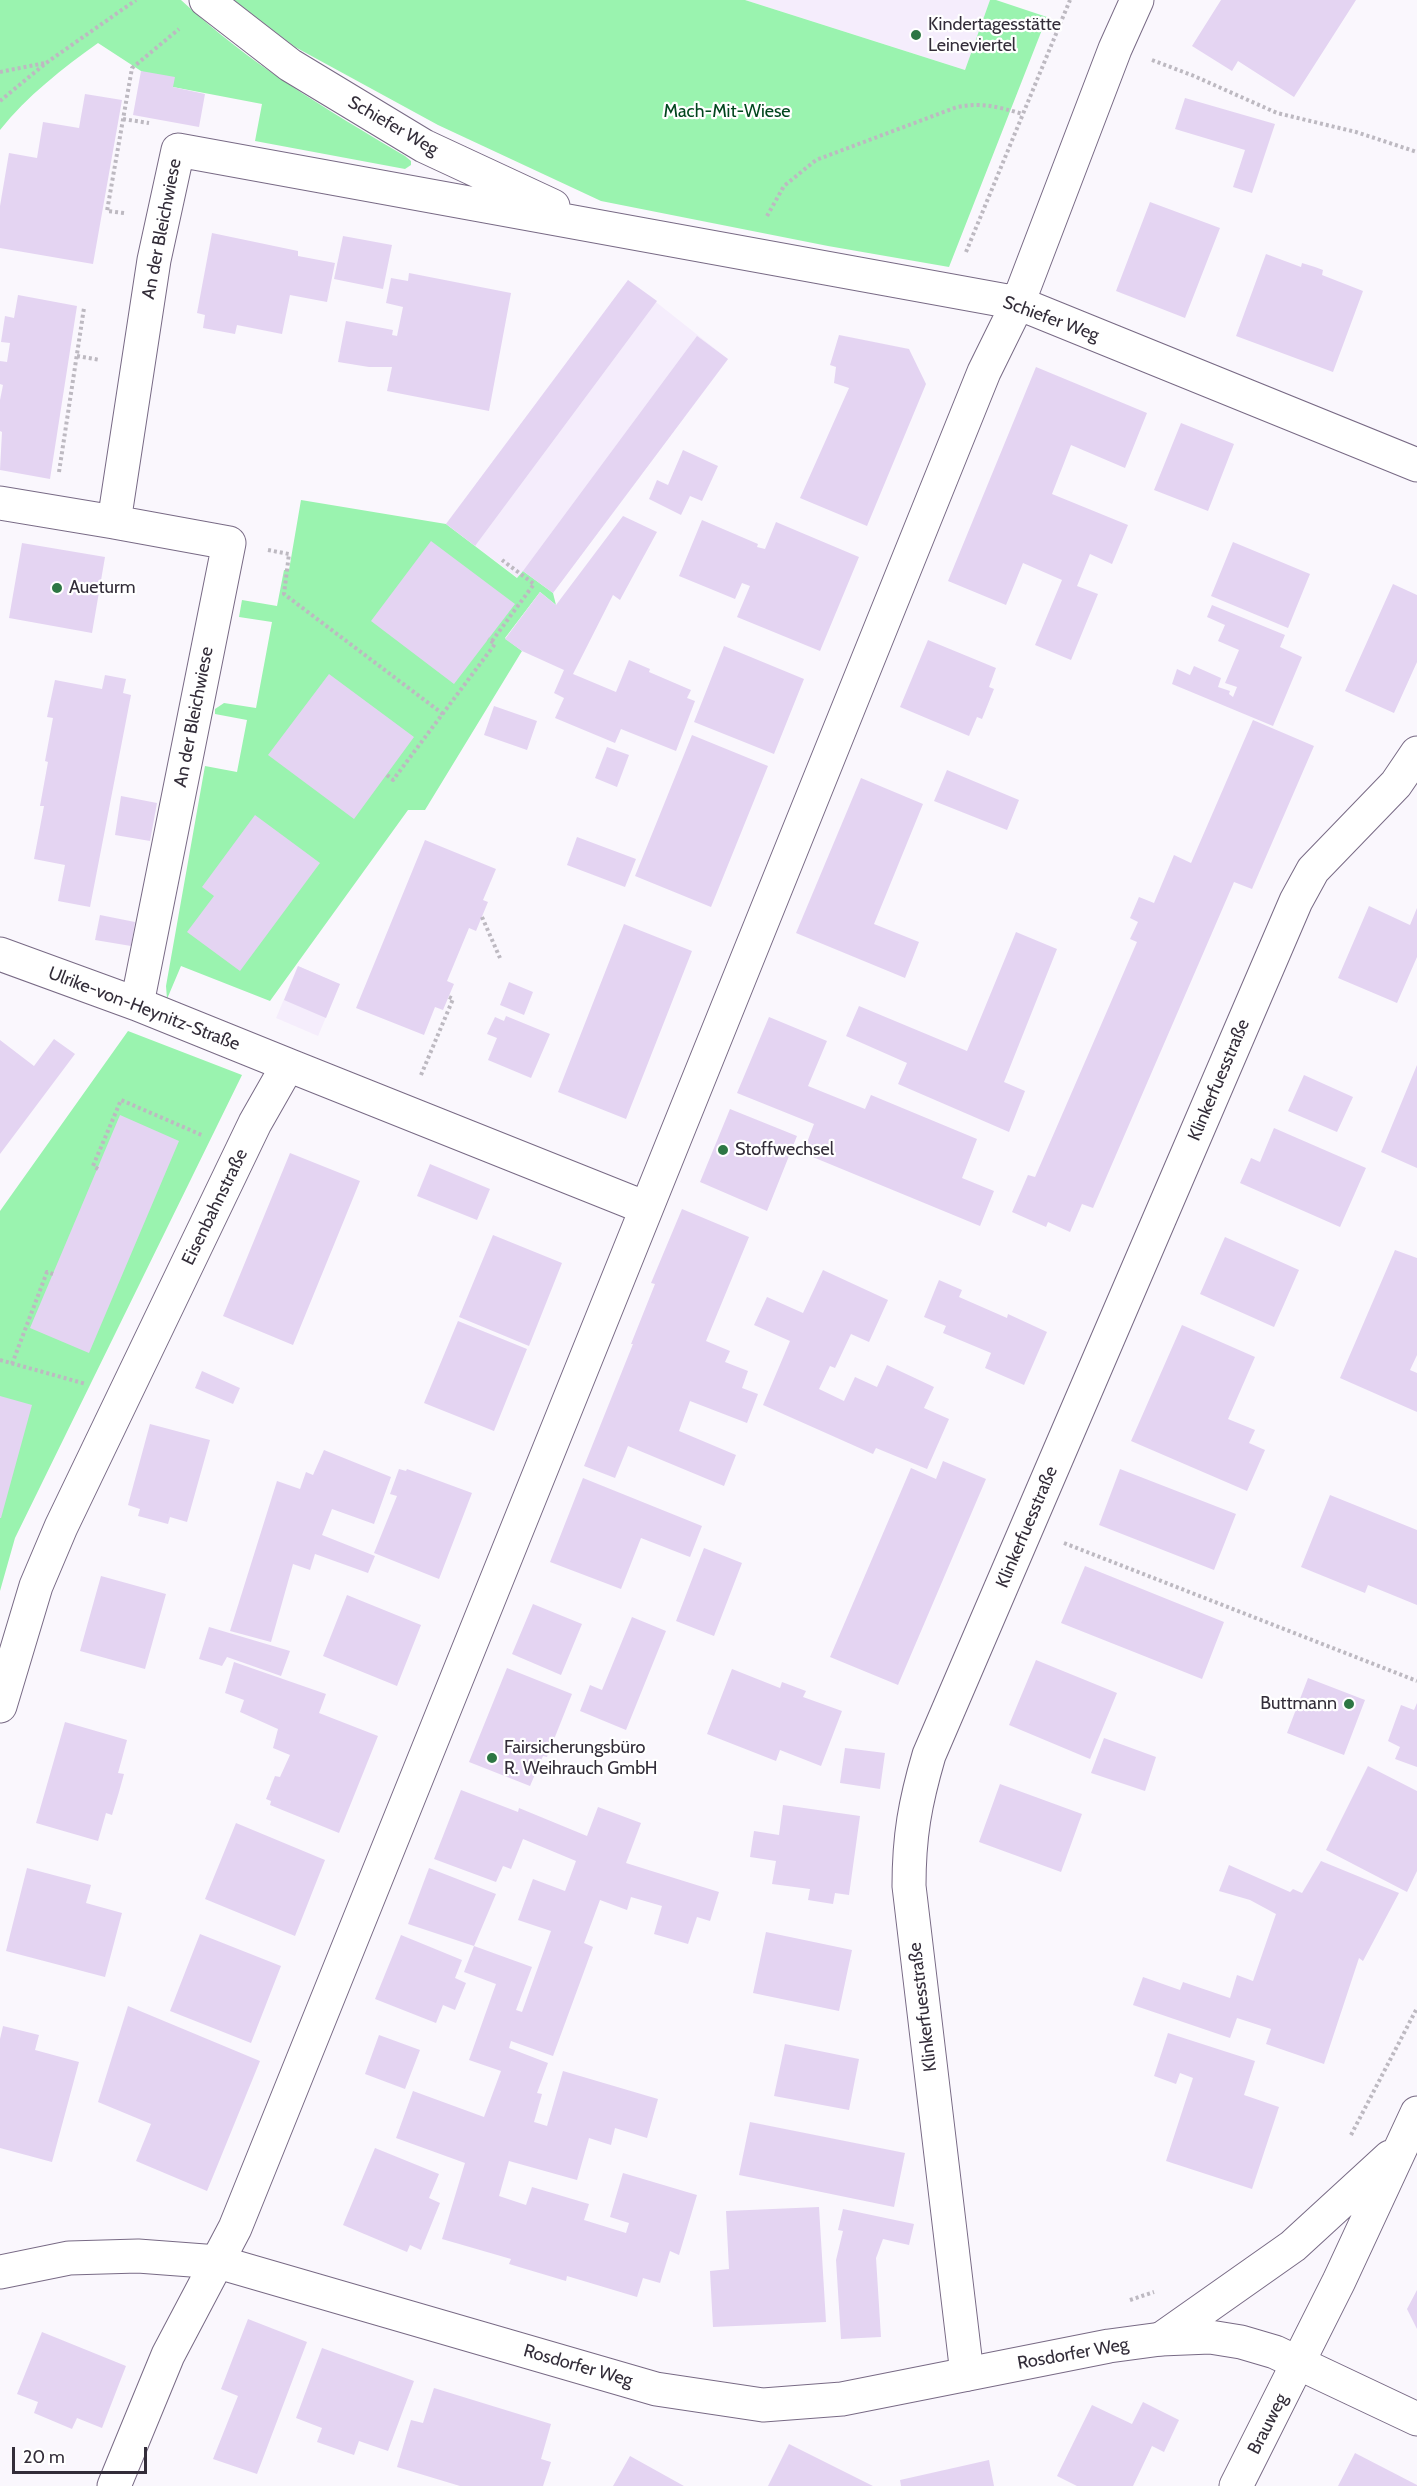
<!DOCTYPE html>
<meta charset="utf-8">
<style>
body{margin:0}
#map{position:relative;width:1417px;height:2486px;overflow:hidden;background:#faf7fd;font-family:Cabin,sans-serif}
canvas{display:block}
.scale{position:absolute;left:12px;top:2447px;width:135px;height:27px;box-sizing:border-box;border:3px solid #332d39;border-top:0;padding-left:8px;font-size:18px;line-height:21px;white-space:nowrap;color:#332d39;-webkit-text-stroke:4px #fff;paint-order:stroke}
</style>
<div id="map">
<canvas width="1417" height="2486"></canvas>
<div class="scale">20 m</div>
</div>
<script>
const ctx = document.querySelector('canvas').getContext('2d');
ctx.lineJoin = 'round';
function fillPath(path, color) { ctx.fillStyle = color; ctx.fill(path, 'evenodd'); }
function trace(path, color, width, dash) { ctx.strokeStyle = color; ctx.lineWidth = width; ctx.lineCap = dash ? 'butt' : 'round'; ctx.setLineDash(dash || []); ctx.stroke(path); }
function drawText(font, color, halo, rows, align = 'center') {
  ctx.font = font + ' Cabin,sans-serif'; ctx.lineWidth = 4.5; ctx.setLineDash([]); ctx.textBaseline = 'middle'; ctx.strokeStyle = halo; ctx.fillStyle = color; for (const [text, x, y, turn = 0] of rows) {
    ctx.save(); ctx.translate(x, y); ctx.rotate((+turn || 0) * Math.PI / 180); ctx.textAlign = isNaN(turn) ? turn : align; if (halo) ctx.strokeText(text, 0, 0); ctx.fillText(text, 0, 0); ctx.restore();
  }
}
const built = new Path2D(`
 M745 0H990L965 70Z
 M628 280 728 359 553 593 523 571 518 578 446 524Z
 M298 966 340 984 318 1036 276 1018Z`);
const green = new Path2D(`
 M0 0H181C248 63 326 109 405 156L411 161V165L405 169 255 141 262 104 173 87 141 71 98 43C63 68 27 96 0 130Z
 M234 0H745L965 70 990 0H996L1047 17 949 267 828 246 601 201 438 125 295 47Z
 M301 500 446 524 517 578 523 571 553 593 556 605 540 592 505 638 522 651 425 810H408L270 1001 181 966 167 999 166 986 205 766 237 772 247 720 215 714V709L224 703 256 708 272 622 239 617 242 600 277 606 284 570H289Z
 M128 1031 242 1075 15 1538 0 1591V1211Z`);
const building = new Path2D(`
 M1221 0H1356L1294 97 1238 61 1232 71 1192 46Z
 M141 71 175 77 173 87 205 94 199 127 133 115Z
 M85 94 122 100 93 264 0 248V206L9 153 37 158 43 122 79 128Z
 M1185 98 1275 124 1252 193 1233 187 1245 150 1175 129Z
 M1150 202 1220 228 1185 318 1116 291Z
 M212 233 298 251V256L335 263 327 302 290 295 282 334 237 325 235 334 203 328 205 315 197 313Z
 M343 236 392 245 383 289 334 279Z
 M1266 254 1301 267 1302 263 1315 267 1323 270 1322 275 1363 291 1333 372 1236 336Z
 M409 273 511 293 489 411 387 391 392 367H369L338 362 346 321 393 330 392 335 397 336 403 307 386 303 391 278 408 281Z
 M628 280 657 301 475 546 446 524Z
 M18 295 77 306 50 479 0 470 2 432 0 431V400L3 385 0 384V361L7 362 10 343 1 342 5 316 14 318Z
 M839 335 909 349 926 384 867 526 800 498 849 388 834 383 836 367 830 365Z
 M697 336 728 359 553 593 523 571Z
 M1036 367 1147 413 1125 468 1071 445 1052 494 1128 525 1112 564 1090 554 1077 586 1098 594 1071 660 1035 645 1062 580 1023 563 1006 605 948 581Z
 M1181 423 1234 444 1208 511 1154 490Z
 M683 450 718 466 702 501 690 496 681 515 649 499 657 480 668 485Z
 M623 516 657 532 620 600 613 595 573 674 616 692 629 660 650 669 649 672 691 690 687 698 695 701 676 751 621 729 615 743 555 718 564 698 554 693 564 670 522 651 505 639 540 592 556 605Z
 M702 520 758 544 757 547 765 549 776 522 859 557 820 651 737 617 750 586 742 583 735 599 679 576Z
 M431 541 515 604 454 684 371 621Z
 M1233 542 1310 574 1288 628 1211 596Z
 M22 543 105 557 92 633 9 618Z
 M1393 584 1417 595V662L1394 713 1345 691Z
 M1212 605 1285 635 1280 647 1302 657 1273 726 1172 684 1177 669 1190 675 1194 666 1221 678 1218 687 1230 691 1229 694 1233 697 1237 687 1225 683 1239 650 1218 641 1225 625 1207 617Z
 M928 640 996 668 989 687 994 689 982 719 977 717 969 736 900 707Z
 M724 646 804 679 774 754 694 722Z
 M329 674 414 737 354 819 268 755Z
 M105 675 126 679 123 693 131 695 90 907 58 901 65 865 34 859 44 806H40L48 762 45 761 53 718 47 717 55 680 102 689Z
 M494 706 537 721 527 750 484 735Z
 M1253 720 1314 746 1252 889 1234 882 1093 1208 1082 1204 1070 1232 1048 1222 1046 1227 1012 1212 1028 1175 1035 1177 1137 942 1130 939 1138 922 1130 918 1139 897 1154 903 1174 855 1191 863Z
 M692 735 768 766 711 907 635 876Z
 M607 747 629 755 617 787 595 778Z
 M947 770 1019 800 1007 830 934 801Z
 M861 778 923 804 874 924 919 942 905 978 796 933Z
 M121 796 157 803 150 841 115 835Z
 M255 815 320 863 240 971 187 932 214 896 202 887Z
 M577 837 636 859 625 887 567 865Z
 M425 840 496 869 483 900 488 902 476 931 469 928 447 981 454 984 443 1010 435 1007 424 1035 356 1008Z
 M1369 906 1410 925 1417 908V957L1397 1003 1338 978Z
 M100 915 135 922 131 946 95 940Z
 M624 924 692 951 626 1119 558 1092Z
 M1016 932 1057 949 1004 1082 1025 1091 1009 1132 898 1084 907 1063 846 1036 859 1006 967 1051Z
 M298 966 340 984 326 1018 284 1000Z
 M509 982 533 992 524 1015 500 1005Z
 M506 1016 550 1034 531 1078 488 1060 497 1038 487 1034 495 1017 504 1021Z
 M769 1017 827 1041 808 1086 865 1109 871 1095 977 1139 962 1178 994 1191 980 1226 803 1153 814 1124 737 1093Z
 M54 1039 75 1054 0 1154V1040L34 1066Z
 M1417 1065V1168L1381 1152Z
 M1304 1075 1353 1097 1337 1132 1288 1111Z
 M730 1109 797 1136 767 1211 700 1182Z
 M120 1115 179 1141 89 1353 30 1328Z
 M1274 1128 1366 1168 1340 1227 1240 1183 1251 1158 1260 1162Z
 M290 1153 360 1181 293 1345 223 1316Z
 M430 1164 490 1189 477 1220 417 1196Z
 M682 1209 749 1237 706 1341 730 1351 725 1362 748 1371 742 1388 758 1394 747 1423 690 1401 679 1431 736 1455 724 1486 628 1446 615 1478 584 1466 633 1344H631L655 1284 651 1283Z
 M493 1235 562 1263 529 1346 459 1317Z
 M1225 1237 1299 1270 1274 1327 1200 1294Z
 M1395 1250 1417 1258V1355L1410 1370 1417 1373V1412L1340 1378Z
 M823 1270 888 1300 869 1342 851 1334 835 1368 830 1366 819 1389 844 1401 855 1377 877 1387 887 1365 934 1387 924 1408 949 1419 927 1469 876 1448 873 1454 763 1405 790 1341 754 1325 767 1297 803 1313Z
 M939 1280 962 1290 959 1297 1007 1318 1008 1314 1047 1332 1024 1385 985 1368 991 1353 943 1333 946 1326 924 1317Z
 M458 1321 527 1349 494 1431 424 1403Z
 M1182 1325 1255 1357 1228 1419 1255 1430 1249 1443 1265 1450 1247 1491 1131 1441Z
 M202 1371 240 1388 233 1404 195 1388Z
 M0 1396 32 1405 1 1518H0Z
 M150 1424 210 1440 187 1522 170 1517 168 1524 138 1516 140 1509 128 1505Z
 M324 1450 391 1477 374 1524 332 1509 322 1535 375 1556 368 1573 315 1554 310 1570 293 1564 271 1642 230 1631 277 1481 300 1489 306 1472 313 1475Z
 M943 1461 986 1479 898 1685 830 1657 911 1468 936 1479Z
 M399 1469 406 1471 407 1469 472 1493 439 1579 374 1553 397 1496 390 1494Z
 M1120 1469 1236 1514 1214 1570 1099 1525Z
 M583 1478 702 1526 690 1557 641 1538 621 1589 550 1562Z
 M1330 1495 1417 1530V1605L1368 1585 1365 1593 1301 1567Z
 M704 1548 742 1563 714 1636 676 1621Z
 M1085 1566 1224 1622 1202 1679 1061 1623Z
 M101 1576 166 1594 145 1669 80 1651Z
 M347 1595 421 1625 397 1686 323 1656Z
 M533 1604 582 1624 561 1675 512 1654Z
 M632 1617 666 1631 626 1730 580 1711 590 1685 602 1690Z
 M209 1627 290 1651 281 1676 227 1657 222 1666 199 1659Z
 M1036 1660 1117 1693 1090 1759 1009 1725Z
 M234 1662 326 1694 319 1713 378 1736 339 1833 270 1805 271 1801 266 1799 275 1776 280 1777 290 1755 273 1748 278 1729 240 1712 244 1700 225 1693Z
 M507 1668 572 1694 547 1757 543 1756 530 1786 469 1762Z
 M732 1669 780 1688 782 1682 806 1691 803 1697 842 1711 821 1766 780 1750 776 1761 707 1734Z
 M1308 1678 1365 1700 1344 1755 1287 1733Z
 M1417 1703V1767L1395 1759 1400 1747 1388 1741 1401 1705 1414 1710Z
 M65 1722 127 1740 118 1773 124 1774 119 1792 112 1815 106 1813 98 1841 36 1823Z
 M1104 1738 1156 1757 1145 1791 1091 1773Z
 M845 1748 885 1753 880 1789 840 1783Z
 M1368 1766 1417 1791V1871L1407 1892 1326 1850Z
 M1000 1784 1082 1814 1061 1872 979 1842Z
 M461 1790 518 1812 519 1808 587 1836 598 1807 641 1823 626 1863 719 1892 710 1921 697 1917 688 1944 654 1934 662 1906 631 1897 627 1910 600 1900 584 1943 593 1947 553 2056 511 2041 509 2048 548 2063 537 2093 542 2094 534 2122 547 2126 563 2071 658 2099 647 2138 615 2128 611 2145 589 2138 577 2180 509 2161 499 2196 526 2205 532 2187 589 2204 584 2220 626 2233 629 2223 610 2217 623 2173 697 2195 679 2255 670 2251 660 2283 643 2278 637 2297 567 2276 566 2281 509 2264 511 2259 442 2239 465 2163 396 2138 413 2091 484 2117 501 2071 469 2060 496 1984 464 1972 474 1946 408 1924 429 1868 496 1894 474 1946 532 1967 516 2010 522 2012 551 1931 518 1920 533 1879 565 1891 576 1861 523 1839 511 1869 503 1866 496 1882 434 1859Z
 M783 1805 860 1816 849 1895 835 1893 833 1904 808 1900 810 1889 772 1884 776 1861 750 1857 754 1831 779 1835Z
 M236 1823 325 1860 295 1936 205 1899Z
 M1321 1861 1399 1893 1363 1961 1359 1958 1324 2064 1266 2044 1271 2029 1237 2018 1230 2038 1133 2005 1143 1977 1180 1990 1183 1982 1230 1998 1237 1975 1253 1981 1276 1914 1250 1900 1219 1891 1229 1865 1290 1892 1293 1889 1302 1893Z
 M27 1868 91 1885 86 1903 122 1913 105 1977 6 1951Z
 M766 1932 852 1950 839 2011 753 1993Z
 M200 1934 281 1966 251 2043 170 2011Z
 M401 1935 462 1960 455 1978 466 1983 455 2010 443 2005 436 2023 375 1999Z
 M128 2006 260 2061 207 2191 136 2161 151 2124 98 2102Z
 M3 2026 39 2035 35 2050 79 2062 52 2162 0 2148V2039Z
 M1168 2033 1255 2061 1244 2095 1279 2107 1252 2189 1166 2161 1193 2078 1180 2073 1176 2084 1154 2076Z
 M379 2035 420 2050 405 2089 365 2074Z
 M785 2044 859 2059 849 2110 774 2096Z
 M750 2122 905 2153 894 2207 739 2175Z
 M375 2148 439 2174 429 2198 440 2203 421 2250 410 2245 407 2252 343 2225Z
 M819 2207 826 2322 713 2327 710 2271 729 2269 726 2211Z
 M843 2209 914 2224 909 2245 883 2239 876 2258 881 2337 841 2339 836 2260 843 2231 838 2230Z
 M1417 2290V2329L1407 2309Z
 M248 2319 307 2342 257 2474 213 2459 238 2396 221 2389Z
 M42 2332 126 2366 102 2428 77 2418 72 2429 34 2413 38 2402 17 2394Z
 M322 2348 414 2381 388 2451 359 2441 354 2455 317 2442 322 2428 296 2418Z
 M434 2388 551 2424 541 2459 551 2462 543 2486H460L397 2467 411 2420 423 2423Z
 M1143 2402 1179 2420 1164 2452 1152 2446 1133 2486H1077L1057 2476 1092 2405 1132 2424Z
 M789 2444 873 2486H768Z
 M1355 2453 1417 2485V2486H1338Z
 M630 2456 684 2486H613Z
 M989 2460 994 2486H901L900 2480Z`);
const path = new Path2D(`
 M1152 60 1194 76 1277 113 1356 132 1417 152
 M0 72 45 63
 M0 101 46 63 136 0
 M123 119 149 123
 M124 213 107 211 132 68 179 29
 M767 216 784 186 816 160 957 107C983 102 998 107 1023 114
 M966 252 1070 0
 M77 356 100 360
 M59 472 84 308
 M268 550 289 554 284 594 443 714
 M492 641 534 584 502 560
 M387 775 393 780 495 644 488 639
 M482 917 500 958
 M421 1075 453 999 449 997
 M98 1169 93 1166 121 1100 204 1136
 M0 1360 86 1384
 M12 1364 47 1272 53 1274
 M1064 1543 1417 1681
 M1351 2135 1417 2008
 M1130 2300 1154 2292`);
const minor = new Path2D(`
 M206 0 290 65 424 146 553 206
 M0 503 114 522
 M0 954 137 1004 288 1065
 M137 1004 229 543 114 522 154 260 178 150 1018 303 1417 465
 M0 1706 36 1586 61 1527 255 1123 288 1065 646 1208
 M1161 2339 1293 2246 1390 2157
 M967 2374 909 1886C909 1836 915 1803 929 1755L1296 901 1313 870 1396 784 1417 753
 M114 2486 168 2355 235 2228 984 372 1018 303 1115 49 1137 0
 M1236 2486 1339 2281 1417 2113`);
const major = new Path2D(`
 M0 2272 69 2258 138 2256 218 2262 656 2389 763 2405 842 2399 1109 2346 1161 2339 1210 2337 1241 2342 1275 2352 1417 2419`);
const markers = [
 [916,35,6,"#2d7644"],
 [57,588,6,"#2d7644"],
 [723,1150,6,"#2d7644"],
 [1349,1704,6,"#2d7644"],
 [492,1758,6,"#2d7644"]
];
const poiNames = [
 ["Kindertagesstätte",928,25],
 ["Leineviertel",928,46],
 ["Aueturm",69,588],
 ["Stoffwechsel",735,1150],
 ["Buttmann",1337,1704,"right"],
 ["Fairsicherungsbüro",504,1748],
 ["R. Weihrauch GmbH",504,1769]
];
const parkNames = [
 ["Mach-Mit-Wiese",727,112]
];
const streetNames = [
 ["Schiefer Weg",393,126,30],
 ["An der Bleichwiese",162,229,-79],
 ["Schiefer Weg",1051,319,20],
 ["An der Bleichwiese",194,717,-79],
 ["Ulrike-von-Heynitz-Straße",144,1009,21],
 ["Klinkerfuesstraße",1219,1080,-67],
 ["Eisenbahnstraße",215,1207,-64],
 ["Klinkerfuesstraße",1027,1527,-67],
 ["Klinkerfuesstraße",923,2007,-97],
 ["Rosdorfer Weg",1073,2354,-10],
 ["Rosdorfer Weg",578,2366,16],
 ["Brauweg",1268,2424,-63]
];
fillPath(built, '#f5edfc');
fillPath(green, '#9af3af');
fillPath(building, '#e4d4f2');
trace(minor, '#786a85', 35);
trace(major, '#786a85', 35);
trace(path, '#bdb9c1', 4, [3, 3]);
trace(minor, '#fff', 33);
trace(major, '#fff', 33);
for (const [x, y, r, color] of markers) { const dot = new Path2D(); dot.arc(x, y, r, 0, 2 * Math.PI); ctx.fillStyle = color; ctx.fill(dot); trace(dot, '#fff', 2); }
drawText('18px', '#332d39', '#fff', poiNames, 'left');
drawText('18px', '#00461d', '#fff', parkNames);
drawText('18px', '#332d39', '#fff', streetNames);
</script>
